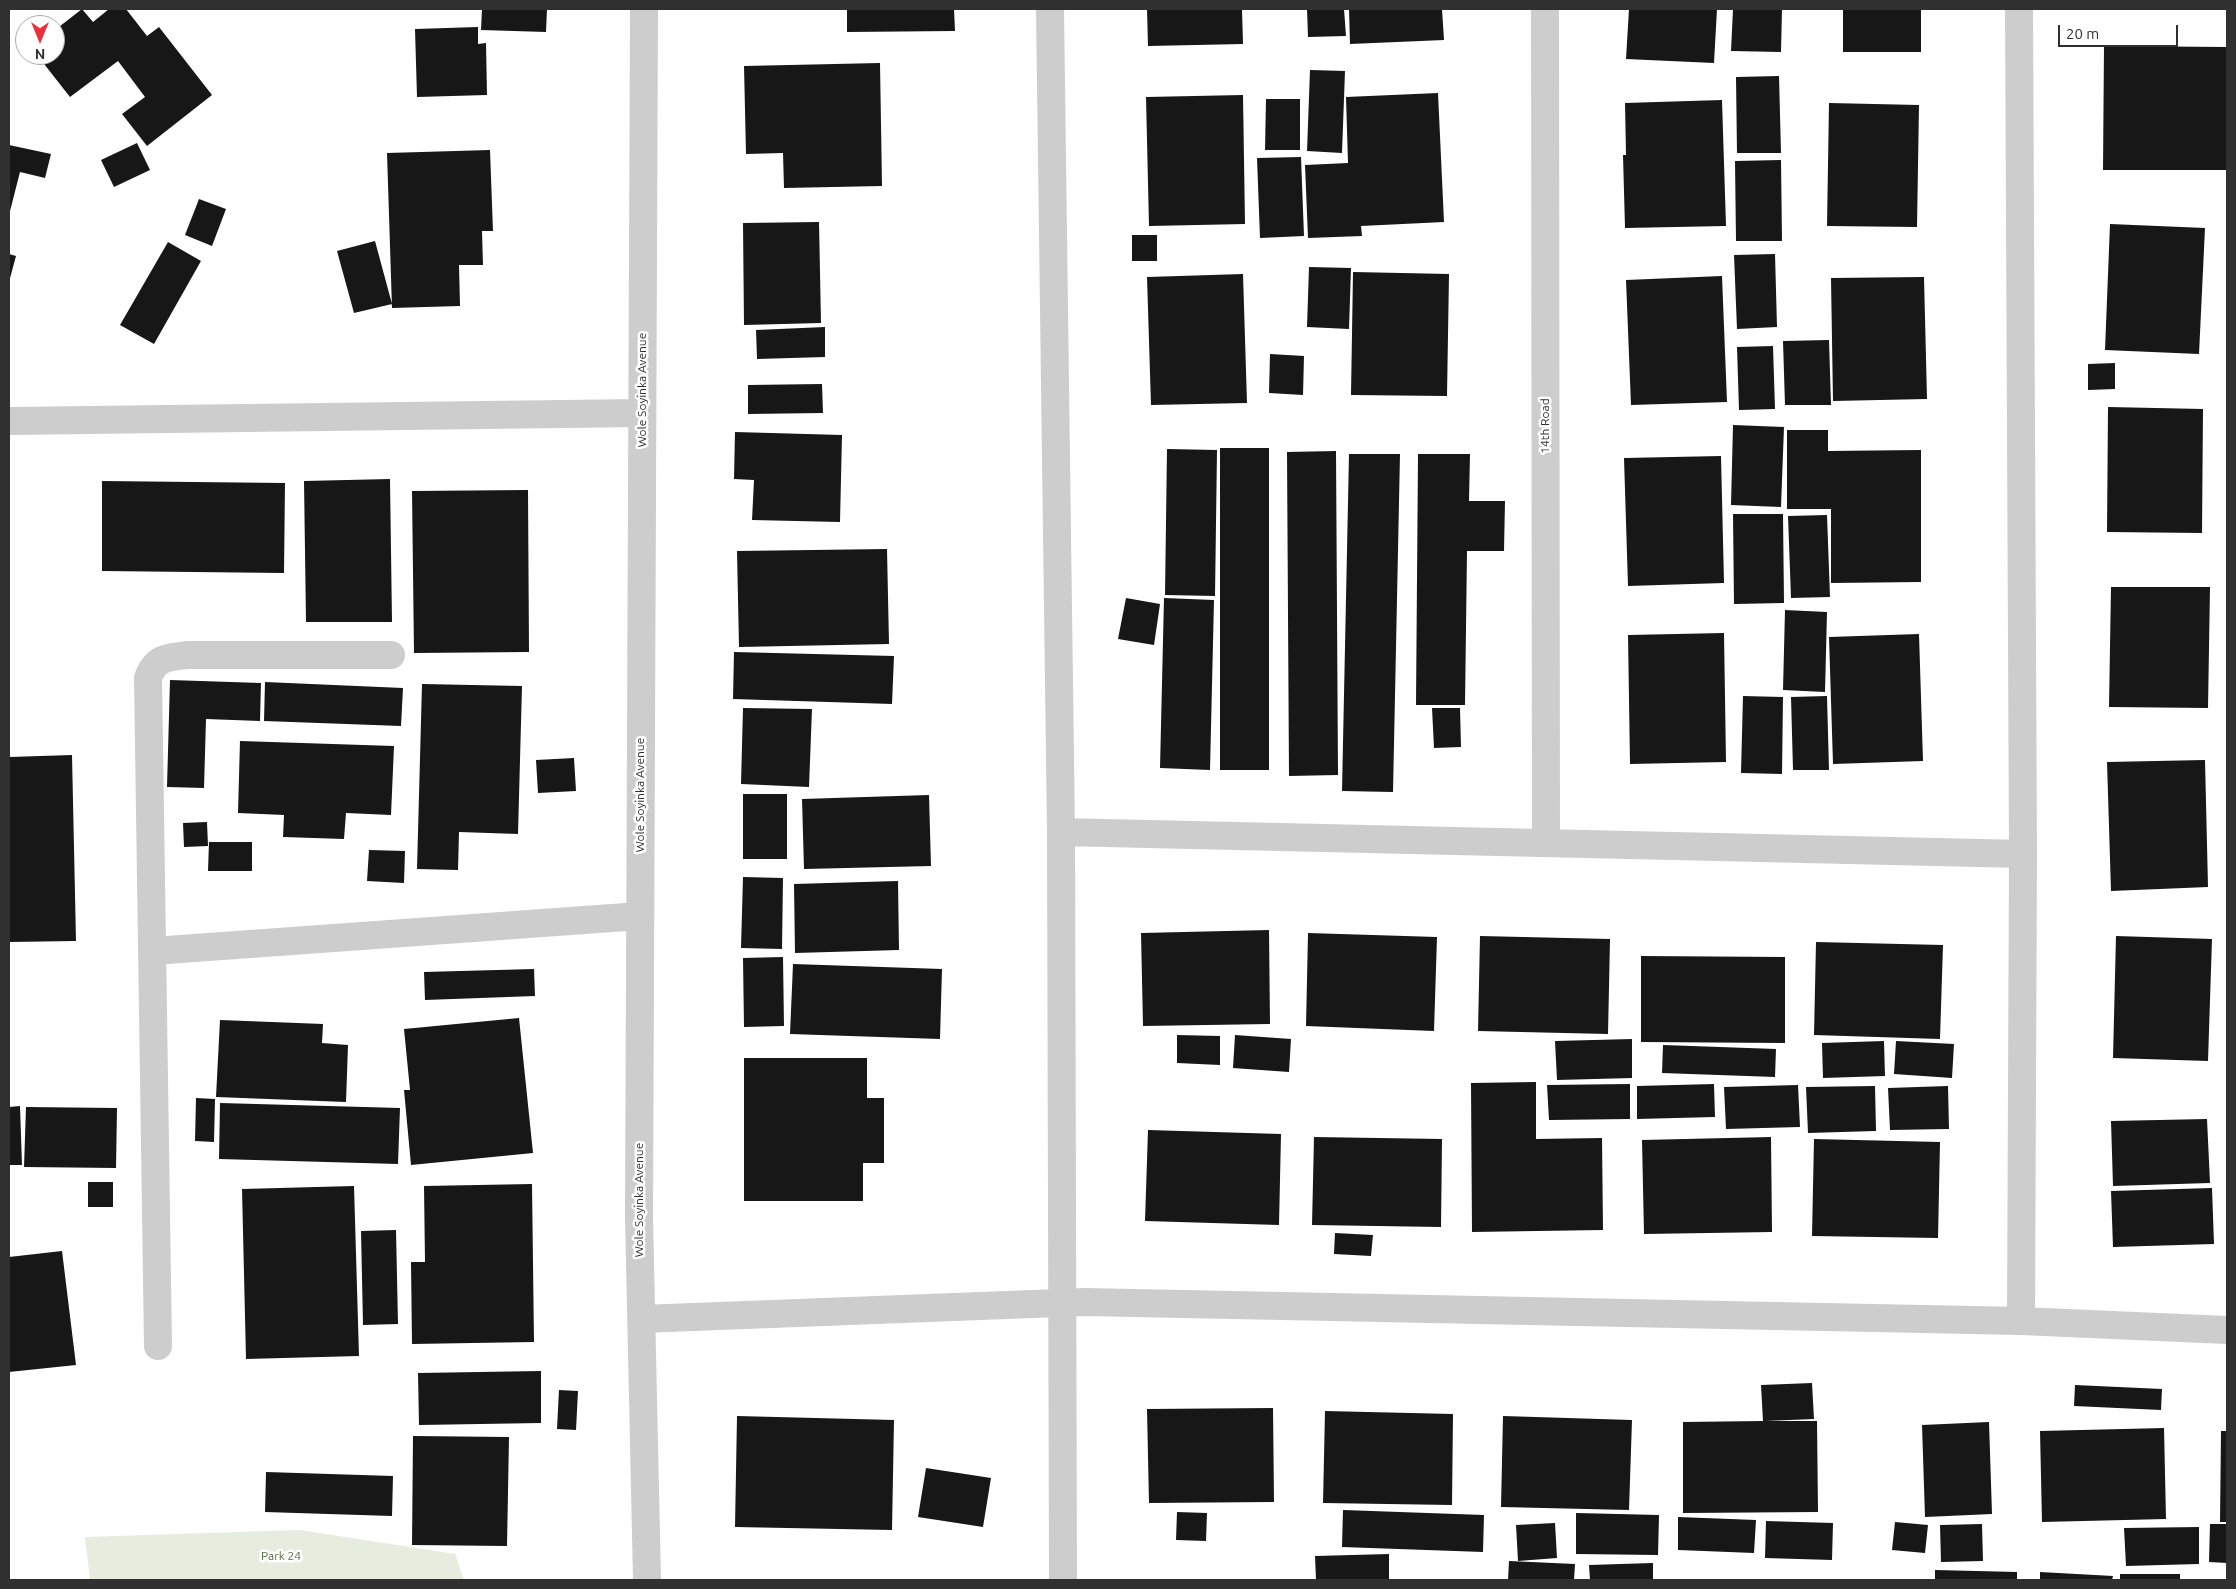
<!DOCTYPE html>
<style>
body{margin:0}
#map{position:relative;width:2236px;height:1589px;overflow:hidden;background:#fff;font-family:Ubuntu,sans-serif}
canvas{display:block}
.frame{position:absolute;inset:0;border:10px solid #303030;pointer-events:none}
.north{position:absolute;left:15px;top:15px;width:50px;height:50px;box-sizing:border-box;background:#fff;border:1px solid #acacac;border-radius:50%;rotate:180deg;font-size:14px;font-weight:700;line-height:20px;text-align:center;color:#303030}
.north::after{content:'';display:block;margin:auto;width:18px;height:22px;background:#e8313b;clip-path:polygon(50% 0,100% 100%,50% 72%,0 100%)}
.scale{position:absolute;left:2058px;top:25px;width:120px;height:22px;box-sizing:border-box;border:2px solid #303030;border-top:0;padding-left:6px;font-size:15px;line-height:18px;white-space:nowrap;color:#303030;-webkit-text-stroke:4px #fff;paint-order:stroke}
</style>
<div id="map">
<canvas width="2236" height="1589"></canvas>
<div class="frame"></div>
<div class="north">N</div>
<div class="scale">20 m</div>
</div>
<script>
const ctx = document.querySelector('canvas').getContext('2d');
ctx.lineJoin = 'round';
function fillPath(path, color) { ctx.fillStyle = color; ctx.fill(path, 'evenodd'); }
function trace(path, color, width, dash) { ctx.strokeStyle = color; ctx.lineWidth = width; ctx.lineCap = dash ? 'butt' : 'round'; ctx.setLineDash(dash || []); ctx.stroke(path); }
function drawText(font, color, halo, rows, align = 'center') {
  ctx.font = font + ' Ubuntu,sans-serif'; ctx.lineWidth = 5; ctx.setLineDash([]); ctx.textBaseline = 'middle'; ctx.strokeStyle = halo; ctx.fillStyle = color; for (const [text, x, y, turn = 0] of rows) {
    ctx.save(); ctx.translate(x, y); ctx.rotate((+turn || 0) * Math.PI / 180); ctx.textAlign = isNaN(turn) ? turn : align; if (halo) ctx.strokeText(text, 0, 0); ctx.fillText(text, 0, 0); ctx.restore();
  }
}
const green = new Path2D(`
 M300 1530 455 1554 464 1580H90L85 1537Z`);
const building = new Path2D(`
 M82 9 93 22 109 9H126L147 36 159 27 212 95 147 146 122 114 145 97 118 61 70 97 37 55H55V30Z
 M482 9H547L546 32 481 30Z
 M847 9H954L955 31 847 32Z
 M1147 9H1242L1243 44 1148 46Z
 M1307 9H1344L1346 36 1308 37Z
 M1349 9H1442L1444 40 1350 44Z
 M1629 9H1717L1714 63 1626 59Z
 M1733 9H1782L1781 52 1731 51Z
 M1843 9H1921V52H1843Z
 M478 27V44L486 43 487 95 417 97 415 29Z
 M2104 46 2227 47V170H2103Z
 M880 63 882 186 784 188 783 153 746 154 744 66Z
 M1310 70 1345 71 1342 153 1307 151Z
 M1779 76 1781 153H1737L1736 77Z
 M1438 93 1444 222 1361 226 1362 236 1308 238 1305 165 1348 163 1346 97Z
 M1243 95 1245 224 1149 226 1146 97Z
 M1266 99H1300V150H1265Z
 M1722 100 1726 226 1625 228 1623 155H1626L1625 103Z
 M1829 103 1919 105 1917 227 1827 226Z
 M137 143 150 170 114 187 101 160Z
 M9 145 51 154 45 178 20 172 9 215Z
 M490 150 493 231H482L483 265H459L460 306 392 308 387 153Z
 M1301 157 1304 236 1260 238 1257 158Z
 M1781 160 1782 241H1736L1735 161Z
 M199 199 226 209 212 246 185 235Z
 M819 222 821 323 744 325 743 223Z
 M2110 224 2205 228 2199 354 2105 350Z
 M1132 235H1157V261H1132Z
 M375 241 392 304 354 313 337 251Z
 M168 242 201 261 154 344 120 325Z
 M9 254 16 256 9 282Z
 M1775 254 1777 327 1737 329 1734 255Z
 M1309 267 1351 268 1349 329 1307 327Z
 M1353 272 1449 274 1447 396 1351 395Z
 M1243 274 1247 403 1151 405 1147 277Z
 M1722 276 1727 402 1631 405 1626 280Z
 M1924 277 1927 399 1833 401 1831 278Z
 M825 327V357L757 359 756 330Z
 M1829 340 1831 405H1785L1783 341Z
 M1773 346 1775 409 1739 410 1737 347Z
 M1270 354 1304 356 1303 395 1269 393Z
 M2115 363V389L2088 390V364Z
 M822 384 823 413 748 414V385Z
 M2108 407 2203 409 2202 533 2107 532Z
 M1733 425 1784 427 1781 507 1731 505Z
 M1787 430H1828V451L1921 450V582L1831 583V509H1787Z
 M735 432 842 435 840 522 752 520 754 480 734 479Z
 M1220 448H1269V770H1220Z
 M1167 449 1217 450 1215 596 1165 595Z
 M1336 451 1338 775 1289 776 1287 452Z
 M1349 454H1400L1393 792 1342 791Z
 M1418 454H1470L1469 501H1505L1504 551H1467L1465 705H1416Z
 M1721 456 1724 583 1628 586 1624 458Z
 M390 479 392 622H306L304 481Z
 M102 481 285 483 284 573 102 571Z
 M528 490 529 652 414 653 412 491Z
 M1733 514H1783L1784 603 1734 604Z
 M1827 515 1830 597 1791 598 1788 516Z
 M887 549 889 644 739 647 737 551Z
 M2111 587H2210L2208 708 2109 707Z
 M1126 598 1160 604 1154 645 1118 639Z
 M1164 598 1214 600 1210 770 1160 768Z
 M1785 610 1827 612 1825 692 1783 690Z
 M1724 633 1726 762 1630 764 1628 635Z
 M1919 634 1923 761 1833 764 1829 637Z
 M734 652 894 656 892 704 733 699Z
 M170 680 261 683 260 721 206 719 204 788 167 787Z
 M265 682 403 688 401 726 264 721Z
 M422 684 522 686 518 834 459 832 458 870 417 869Z
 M1743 696 1783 697 1782 774 1741 773Z
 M1827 696 1829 770H1793L1791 697Z
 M743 708 812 709 809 787 741 784Z
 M1432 708H1460L1461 747 1434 748Z
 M240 741 394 746 391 815 346 813 344 839 283 837 284 815 238 813Z
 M72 755 76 941 9 942V757Z
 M574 758 576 791 538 793 536 760Z
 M2205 760 2208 887 2111 891 2107 762Z
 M743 794H787V859H743Z
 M929 795 931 866 804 869 802 799Z
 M207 822 208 846 184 847 183 823Z
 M209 842H252V871H208Z
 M369 850 405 851 404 883 367 881Z
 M743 877 783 878 782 949 741 948Z
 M898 881 899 950 795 953 794 884Z
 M1269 930 1270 1024 1143 1026 1141 933Z
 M1308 933 1437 937 1434 1031 1306 1026Z
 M1480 936 1610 939 1608 1034 1478 1031Z
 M2116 936 2212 939 2208 1061 2113 1058Z
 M1816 942 1943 945 1940 1039 1814 1035Z
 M1641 956 1785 957V1043L1641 1042Z
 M783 957 784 1026 744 1027 743 958Z
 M793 964 942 969 940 1039 790 1034Z
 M534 969 535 996 425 1000 424 972Z
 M519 1018 533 1153 411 1165 404 1090H410L404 1029Z
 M220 1020 323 1024 322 1043 348 1045 346 1102 216 1097Z
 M1177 1035 1220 1036V1065L1177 1063Z
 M1235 1035 1291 1039 1289 1072 1233 1068Z
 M1632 1039V1078L1557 1080 1555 1041Z
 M1884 1041 1885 1076 1823 1078 1822 1043Z
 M1896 1041 1954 1044 1952 1078 1894 1074Z
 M1663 1045 1776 1049 1775 1077 1662 1073Z
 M744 1058H867V1098H884V1163H863V1201H744Z
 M1536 1082V1139L1602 1138 1603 1230 1472 1232 1471 1083Z
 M1630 1084V1119L1549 1120 1547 1085Z
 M1714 1084 1715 1117 1637 1119V1086Z
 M1798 1085 1800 1127 1726 1129 1724 1087Z
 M1875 1086 1876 1131 1808 1133 1806 1087Z
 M1948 1086 1949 1129 1890 1130 1888 1088Z
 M196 1098 215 1099 214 1142 195 1141Z
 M220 1103 400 1108 398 1164 219 1159Z
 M20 1106 22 1165H9V1107Z
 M26 1107 117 1108 116 1168 24 1167Z
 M2207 1119 2210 1183 2113 1186 2111 1121Z
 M1148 1130 1281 1134 1279 1225 1145 1221Z
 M1314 1137 1442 1139 1441 1227 1312 1225Z
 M1771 1137 1772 1232 1644 1234 1642 1140Z
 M1814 1139 1940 1142 1938 1238 1812 1236Z
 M88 1182H113V1207H88Z
 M532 1184 534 1342 412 1344 411 1262H425L424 1186Z
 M354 1186 359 1356 246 1359 242 1189Z
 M2212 1188 2214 1244 2113 1247 2111 1191Z
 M396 1230 398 1324 363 1325 361 1231Z
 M1335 1233 1373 1235 1371 1256 1334 1254Z
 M62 1251 76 1365 9 1372V1257Z
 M541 1371V1423L419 1425 418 1373Z
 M1812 1383 1814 1419 1765 1421H1817L1818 1512 1683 1513V1422L1763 1421 1761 1385Z
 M2075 1385 2162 1389 2161 1410 2074 1406Z
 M559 1390 578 1391 576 1430 557 1429Z
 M1273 1408 1274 1502 1149 1503 1147 1409Z
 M1325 1411 1453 1414 1452 1505 1323 1503Z
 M737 1416 894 1420 892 1530 735 1527Z
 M1503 1416 1632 1420 1629 1510 1501 1507Z
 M1989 1422 1992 1514 1925 1517 1922 1425Z
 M2164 1428 2166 1519 2042 1522 2040 1431Z
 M2221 1431H2227V1522H2220Z
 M413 1436 509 1437 507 1546 412 1545Z
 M926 1468 991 1478 983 1527 918 1517Z
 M266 1472 393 1476 392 1516 265 1512Z
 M1343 1510 1484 1515 1483 1552 1342 1547Z
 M1177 1512 1207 1513 1206 1541 1176 1540Z
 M1576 1513 1659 1515 1658 1555 1576 1554Z
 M1678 1517 1756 1520 1754 1553 1678 1550Z
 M1766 1521 1833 1523 1832 1560 1765 1558Z
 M1895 1522 1928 1525 1925 1553 1892 1550Z
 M1555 1523 1557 1558 1518 1561 1516 1525Z
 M1982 1524 1983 1561 1941 1562 1940 1525Z
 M2210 1524H2227V1563L2209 1562Z
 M2199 1527V1564L2126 1566 2124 1528Z
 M1389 1554V1580H1316L1315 1556Z
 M1509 1561 1575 1564 1574 1580H1508Z
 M1653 1563V1580H1590L1589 1565Z
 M1935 1570 2017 1572V1580H1935Z
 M2040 1572 2113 1576 2112 1580H2040Z
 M2120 1574H2180V1580H2120Z`);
const minor = new Path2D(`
 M644 9 639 1216 647 1580
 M1050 9 1061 832 1063 1580
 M1545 9 1546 843
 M2019 9 2023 854 2021 1321
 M9 421 642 413
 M1061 832 2023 854
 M153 951 640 916
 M641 1319 1085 1302 2021 1321 2227 1330
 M158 1346 148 678C155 658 167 657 187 655H391`);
const streetNames = [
 ["Wole Soyinka Avenue",642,390,-90],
 ["14th Road",1545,426,-90],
 ["Wole Soyinka Avenue",640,795,-90],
 ["Wole Soyinka Avenue",639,1200,-90]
];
const parkNames = [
 ["Park 24",281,1556]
];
fillPath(green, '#e6edde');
fillPath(building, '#171717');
trace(minor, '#cdcdcd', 28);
drawText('12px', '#303030', '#fff', streetNames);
drawText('12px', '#526d3c', '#fff', parkNames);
</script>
